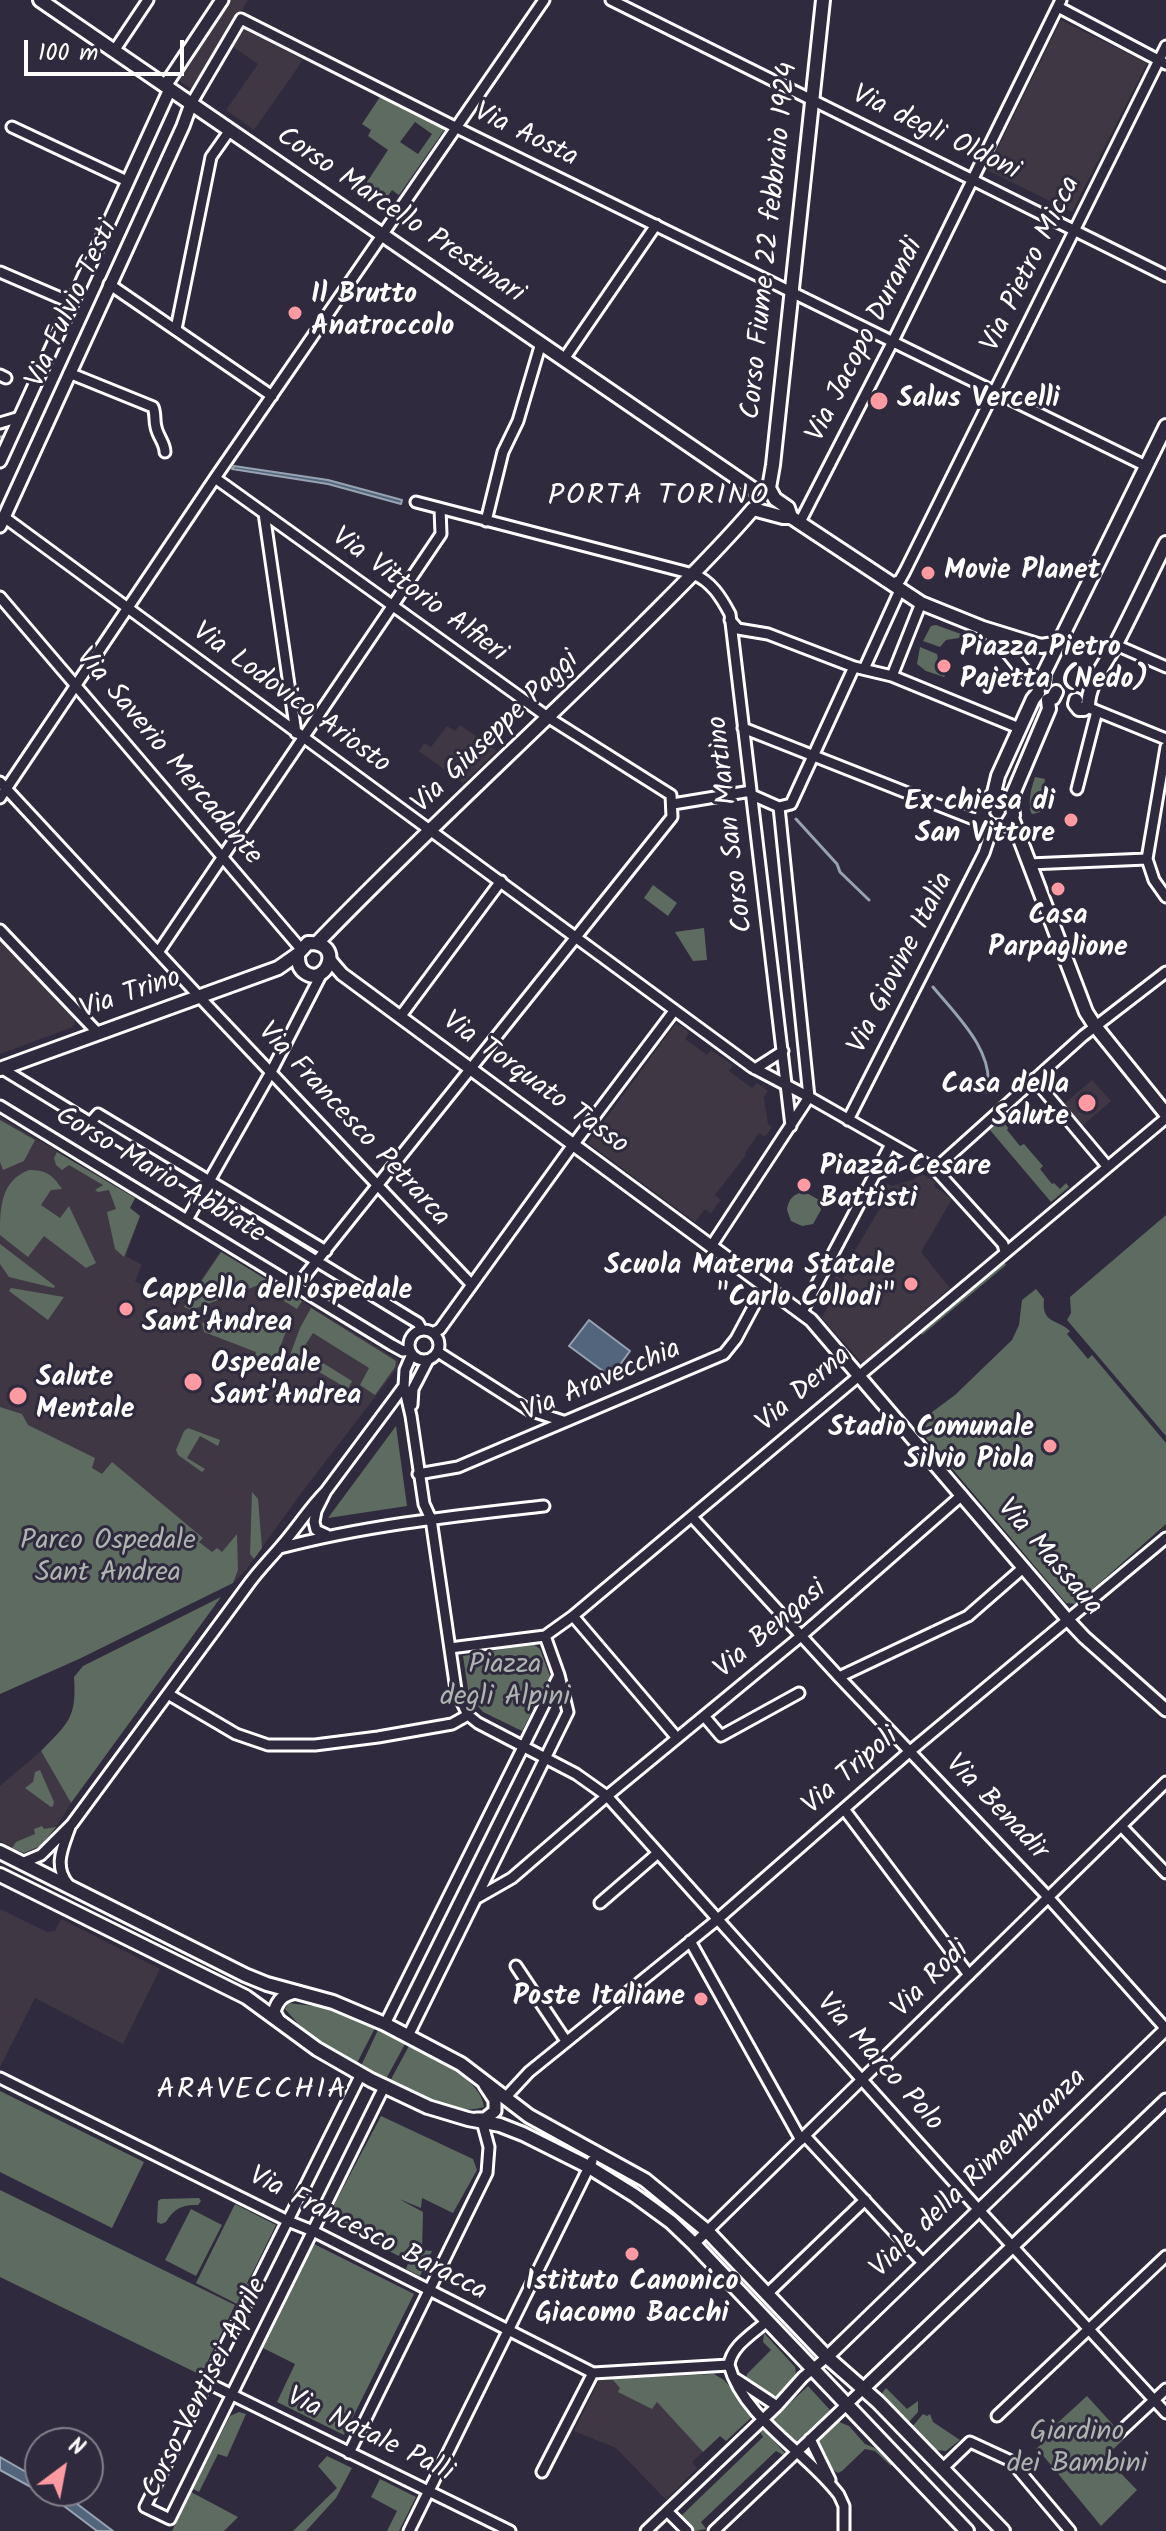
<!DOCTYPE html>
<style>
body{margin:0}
#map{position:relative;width:1166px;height:2531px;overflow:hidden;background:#2f2a3d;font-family:Kalam,sans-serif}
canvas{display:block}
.north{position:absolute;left:24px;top:2427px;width:80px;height:80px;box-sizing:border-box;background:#2f2a3d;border:2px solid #827f8b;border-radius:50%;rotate:32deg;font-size:22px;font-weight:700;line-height:32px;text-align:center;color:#fff}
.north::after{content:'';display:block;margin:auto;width:28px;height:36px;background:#ff9aa2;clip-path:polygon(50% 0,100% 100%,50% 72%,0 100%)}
.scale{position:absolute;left:24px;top:40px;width:160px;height:36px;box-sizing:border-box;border:4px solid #fff;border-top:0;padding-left:10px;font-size:24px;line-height:28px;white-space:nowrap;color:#fff;-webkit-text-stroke:6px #2f2a3d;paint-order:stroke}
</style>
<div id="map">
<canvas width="1166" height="2531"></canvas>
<div class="north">N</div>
<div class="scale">100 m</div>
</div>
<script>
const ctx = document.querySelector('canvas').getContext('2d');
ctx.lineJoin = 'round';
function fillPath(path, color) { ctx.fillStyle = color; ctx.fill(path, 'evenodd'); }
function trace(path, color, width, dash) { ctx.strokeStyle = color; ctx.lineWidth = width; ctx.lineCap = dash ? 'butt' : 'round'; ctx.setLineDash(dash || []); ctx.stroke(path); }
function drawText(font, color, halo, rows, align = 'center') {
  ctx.font = font + ' Kalam,sans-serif'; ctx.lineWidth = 6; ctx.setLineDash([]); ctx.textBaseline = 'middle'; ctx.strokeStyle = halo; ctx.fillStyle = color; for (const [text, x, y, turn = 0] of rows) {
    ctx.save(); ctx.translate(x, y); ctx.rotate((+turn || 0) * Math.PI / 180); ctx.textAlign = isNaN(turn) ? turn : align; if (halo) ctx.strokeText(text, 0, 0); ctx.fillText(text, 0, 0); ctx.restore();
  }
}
const built = new Path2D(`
 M230 0H248L192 89 179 81 181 75Z
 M1061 20 1147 63 1072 212 987 170Z
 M244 28 303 60 254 130 226 110 258 64 233 47Z
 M460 725 497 751 463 783 419 751 424 743 431 747 447 726 455 731Z
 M0 940 76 1018 73 1027 0 1054Z
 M676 1023 689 1032 685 1039 707 1055 711 1050 733 1065 729 1071 752 1088 757 1083 768 1091 764 1097 768 1124 772 1127 765 1137 759 1133 745 1153 746 1155 715 1195 721 1200 711 1213 705 1209 695 1222 588 1143Z
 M1092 1080 1111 1101 1082 1126 1064 1104Z
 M0 1117 135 1198 130 1208 140 1216 126 1256 142 1265 135 1281 168 1300 177 1286 191 1294 218 1255 223 1253 398 1360V1367L299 1496 246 1570 234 1582 216 1592 0 1544Z
 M919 1172 936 1182 934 1186 952 1199 921 1252 950 1288 863 1364 822 1318 832 1298 826 1294 836 1276 842 1279 852 1261 850 1259 883 1203 877 1200 886 1183 892 1186 915 1179Z
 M41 1751 71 1803 48 1840 40 1846 24 1853 0 1841V1786Z
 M0 1909 47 1932 55 1931 61 1919 160 1969 123 2044 35 1998 0 2067Z
 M714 2374 724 2380 735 2392 726 2441 720 2436 703 2452 692 2462 697 2468 666 2500 616 2448 574 2431 600 2378Z`);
const green = new Path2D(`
 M380 97 445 129 399 195 392 190 384 202 365 185 388 150 368 136 371 130 362 124ZM415 122 432 134 418 154 400 142Z
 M936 625 961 634 959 638 946 640 940 647 923 641 931 626Z
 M920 647 937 654 939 667 946 674 944 677 926 671 917 664Z
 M1035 777 1045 779 1040 812 1033 814 1031 813C1028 799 1031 790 1035 777Z
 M653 885 677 903 668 916 644 898Z
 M704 928 707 960 693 961 675 932Z
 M1007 1114 1010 1117 1004 1122 1008 1128 1007 1130 1020 1146 1024 1144 1043 1166 1040 1169 1052 1184 1054 1183 1060 1189 1066 1183 1069 1187 1051 1202 990 1130Z
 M0 1120 35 1140 24 1161 3 1170 0 1162Z
 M57 1152 135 1198 130 1208 140 1216 124 1257 115 1249 107 1212 116 1209 109 1190 98 1192 95 1190 103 1185 69 1165 62 1170 56 1165 54 1158Z
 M29 1170C46 1170 53 1175 62 1189L51 1190 41 1205 60 1218 69 1206 96 1263 86 1268 44 1236 28 1257 0 1235C0 1209 0 1181 29 1170Z
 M805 1192 819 1200 821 1210 813 1224 802 1226 791 1221 787 1210C788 1199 794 1193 805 1192Z
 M1166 1215V1436L1067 1320 1071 1313 1070 1297Z
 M0 1244 55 1286 54 1288 9 1277 0 1264Z
 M221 1252 302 1301 297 1309 284 1301 286 1296 264 1283 191 1310 184 1307Z
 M1003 1260 1006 1265 922 1335 919 1331Z
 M11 1288 64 1297 48 1320 9 1291Z
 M1036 1289 1044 1299C1041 1324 1058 1319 1070 1331L1067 1334 1088 1359 1092 1355 1166 1443V1524L1076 1604 1066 1603 944 1459 948 1455 944 1450 940 1454 919 1430 923 1426 920 1421 955 1395 1012 1340 1019 1325 1022 1300Z
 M311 1308 396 1361 395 1367 375 1395 360 1385 369 1368 313 1333 302 1350 352 1381 348 1389 302 1362 297 1369 287 1363 300 1328Z
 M257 1314 273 1316 288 1326 273 1366 254 1359 256 1352 204 1332 202 1323 227 1316Z
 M0 1407 22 1414 28 1425 95 1458 92 1468 102 1474 112 1462 203 1538 199 1542 212 1552 217 1548 222 1552 237 1534 238 1570 233 1583 79 1659 0 1694Z
 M396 1426 407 1506 328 1518Z
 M188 1428 220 1440 218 1446 200 1436 187 1458 205 1469 202 1472 178 1455 176 1450 184 1431Z
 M252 1492 258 1499 262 1548 254 1559 250 1554Z
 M221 1597 71 1803 41 1751C68 1723 77 1718 74 1677L83 1666Z
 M533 1644 540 1649 550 1676 522 1731 483 1712 469 1696 463 1656Z
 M40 1770 54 1802 53 1806 51 1807 25 1788 33 1782 35 1772Z
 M42 1826 44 1829 56 1827 40 1846 24 1853 12 1848 16 1842 35 1834 34 1829Z
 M288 2003 322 2007 375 2028 357 2063 307 2034 285 2009Z
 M378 2030 405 2044 386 2079 361 2066Z
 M409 2046C432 2058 481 2078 484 2107 453 2117 417 2094 390 2081Z
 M0 2091 144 2162 112 2228 0 2172Z
 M381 2116 473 2159 477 2170 453 2213 422 2198 421 2208 399 2199 423 2212 422 2250 432 2251 420 2276 406 2269 409 2261 326 2220Z
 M0 2190 235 2305 201 2375 0 2277Z
 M199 2198 201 2201 198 2205C183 2204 173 2209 166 2222L161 2224 157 2222 158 2201 161 2199Z
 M235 2204 276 2225 237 2304 196 2283Z
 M191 2209 222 2225 196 2276 165 2260Z
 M314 2244 414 2294 344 2435 277 2402 295 2364 263 2348Z
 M764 2333 795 2367C799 2381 786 2389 778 2397L748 2382 746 2378 747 2374 771 2350 763 2342Z
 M714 2374 724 2380 754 2415 726 2441 720 2436 703 2452 657 2402 652 2409 618 2392 620 2388 612 2379Z
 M808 2386 830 2410 795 2443 773 2419Z
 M886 2388 907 2409 918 2401V2412L908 2423 884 2398 882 2393Z
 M1087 2396 1125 2438 1105 2457 1137 2490 1101 2526 1041 2453 1036 2449 1054 2432 1052 2428Z
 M239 2412 246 2414 227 2457 218 2454 199 2492 193 2489 230 2416Z
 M923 2414 927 2416 930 2414 933 2422 960 2440 946 2451 934 2450 912 2427Z
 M837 2421 849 2426 865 2444 875 2448 892 2464 891 2466 875 2451 865 2449 842 2471 838 2473 829 2468 817 2445 818 2441Z
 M761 2428 785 2453 783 2455 776 2451 701 2522 706 2529 695 2531 676 2510 682 2515 763 2437 759 2430Z
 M327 2456 352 2468 336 2498 306 2531H293L337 2488 318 2466Z
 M380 2479 416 2497 399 2531H387L397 2511 371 2497Z
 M191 2492 238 2517 224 2531H172Z`);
const water = new Path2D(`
 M234 466 328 480 402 500 401 504 328 484 232 469Z
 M589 1320 630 1351 611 1377 569 1346Z
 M0 2457 40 2480V2491H60L113 2531H97L60 2503 0 2470Z`);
const stream = new Path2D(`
 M0 437H4
 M796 819 837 864 840 872 869 900
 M933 987C956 1015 996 1052 987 1092`);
const minor = new Path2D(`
 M611 0 1166 276
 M1058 7 1166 64
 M114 51 148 0
 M191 104 241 19 457 128 1146 466
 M12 127 127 181
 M0 272 72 303
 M109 284 272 396
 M176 329 211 157 230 130
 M564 359 656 225
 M69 373 153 407C156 414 154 420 156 427 158 437 165 443 165 452
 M0 375 6 378
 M0 423 20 417
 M215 478 549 718 671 795 672 817 296 1287
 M416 502 693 574C711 581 721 597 730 614L791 1126
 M264 513 296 733
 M4 517 752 1067 809 1097 935 1169 1003 1244 1005 1252
 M486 521 503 452 518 421 541 343
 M800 522 893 341 1061 0
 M891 584 900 580 905 571 1166 46
 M0 597 301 949
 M730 620 738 629 768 634 854 667 892 676 1019 728
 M1116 645 1166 667
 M864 669 900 590
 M892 676 921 603
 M1087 707 1166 739
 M743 728 971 818 978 819 982 816
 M1166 747 1147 859 1154 880 1166 897
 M0 782 207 1005 472 1285
 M1077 789 1097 711
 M752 795 779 807 791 804 854 667
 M0 798 215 478 544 0
 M673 804 751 791
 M779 807 809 1097
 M1029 864 1147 859
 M0 930 97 1032
 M159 951 441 534 440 509
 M400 1017 501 881
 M1 1068 408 1317 418 1323 422 1330
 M755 1069 783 1051
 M1034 1079 1107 1166
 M0 1106 392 1345 403 1351 410 1350
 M848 1120 984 853 990 835 989 825
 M90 1123 98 1114 326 1251
 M935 1169 1083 1036 1166 972
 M876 1174 914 1157
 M187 1220 271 1072 322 973
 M712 1245 809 1097
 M802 1312 891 1144
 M409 1345a15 15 0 1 1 30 0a15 15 0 1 1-30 0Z
 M433 1333 440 1329 567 1153 674 1011
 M438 1352 529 1410 563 1421
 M412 1354 405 1370 404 1386 411 1416 424 1504 431 1519 456 1690 468 1715 478 1723 576 1774 607 1796 978 2209 1166 2413
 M412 1405 413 1389 428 1360
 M418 1474 458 1467 724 1354 736 1339 765 1285
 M692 1517 839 1677 1048 1897 1166 2029
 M327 1535 316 1530 314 1522 316 1511 326 1491 404 1386
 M280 1548C367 1525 455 1516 544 1506
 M573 1616 677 1738
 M450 1648 545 1636 573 1616 1166 1118
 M839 1677 968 1616 1023 1568
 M168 1694 236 1734 268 1745H315L378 1737 452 1724 468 1715
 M704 1716 721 1736 799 1693
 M844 1809 969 1975
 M1121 1826 1166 1873
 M22 1863 41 1855 72 1824 248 1585C258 1571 270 1559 281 1546 297 1528 309 1508 326 1491
 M68 1884C53 1866 63 1847 70 1827
 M477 1898 512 1878 607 1796 801 1636 962 1495
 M600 1903 658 1853
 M690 1941 801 2140
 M516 1966 566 2041
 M385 2024 559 1675
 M408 2036 568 1712 559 1675 545 1636
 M361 2074 145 2507 170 2519 385 2085
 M0 2078 288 2221 313 2231 593 2373 729 2365
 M505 2098 529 2072 718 1919 909 1752 1166 1538
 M805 2136 923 2263
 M694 2244 1166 1782
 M767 2294 865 2200
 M729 2365C744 2419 807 2452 839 2495L844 2506V2531
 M729 2365C731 2346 754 2333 767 2321
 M736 2379 777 2406
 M208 2383 510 2531
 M997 2416 1166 2256
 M1120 2432 1166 2389
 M810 2439 830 2480
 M349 2453 487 2173 489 2147 482 2121
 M943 2468 970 2442 1011 2461 1070 2531
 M542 2472 593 2373
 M667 2511 687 2531
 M409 2531 592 2161
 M646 2531 777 2406 803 2377 827 2357
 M714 2531 862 2390`);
const tertiary = new Path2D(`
 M165 86 222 0
 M0 461 170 89
 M0 526 183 126 191 104
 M330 960 342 974 811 1320 1068 1620 1084 1637 1166 1710
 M279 2021 274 2012C278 1999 283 1995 296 1992
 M476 2119H485L495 2111V2100L485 2085
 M827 2357 1166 2029
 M862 2390 1166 2100`);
const secondary = new Path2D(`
 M40 0 753 489
 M769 488 773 465 823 0
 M769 488 775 499 788 508 791 517
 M753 509 783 517H791L921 603 983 628 1041 646 1054 644 1060 640
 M987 631C1008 646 1019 670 1039 687
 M1043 683 1044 673 1166 426
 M1076 700 1075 704 1079 709H1084L1088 706C1088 684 1106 663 1116 644 1133 611 1149 577 1166 543
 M992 797 1001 796 1012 804 1013 815 1006 826 997 827 989 825 982 816 983 807 994 793 998 776 1033 699 1038 693
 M1010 801 1049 709 1048 700 1053 698 1056 692
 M1012 818 1086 1012 1095 1026 1166 1114
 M317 943C423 833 536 731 644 623 681 586 719 549 753 509
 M0 1069 278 968 298 954 308 943C346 941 326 989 304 972 298 967 298 961 298 954
 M0 1852 245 1975 267 1984 333 2002 385 2024 461 2064 529 2116 645 2180 707 2231 827 2357 878 2402 1003 2531
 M0 1875 246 1997 317 2049 371 2080 428 2107 468 2119 500 2125 523 2134 589 2167 634 2195 671 2222 694 2244 967 2531`);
const markers = [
 [295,313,8,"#ff9aa2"],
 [879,401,10,"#ff9aa2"],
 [928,573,8,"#ff9aa2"],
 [944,666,8,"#ff9aa2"],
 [1071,820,8,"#ff9aa2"],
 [1058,889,8,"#ff9aa2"],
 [1087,1103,10,"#ff9aa2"],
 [804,1185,8,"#ff9aa2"],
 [911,1284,8,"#ff9aa2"],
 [126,1309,8,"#ff9aa2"],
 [193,1382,10,"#ff9aa2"],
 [18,1396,10,"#ff9aa2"],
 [1050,1446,8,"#ff9aa2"],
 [701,1999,8,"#ff9aa2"],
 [632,2254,8,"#ff9aa2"]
];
const streetNames = [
 ["Via degli Oldoni",935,135,26],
 ["Via Aosta",525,137,26],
 ["Corso Marcello Prestinari",399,217,34],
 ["Corso Fiume 22 febbraio 1924",772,241,-84],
 ["Via Pietro Micca",1033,265,-64],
 ["Via Fulvio Testi",74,305,-65],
 ["Via Jacopo Durandi",867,341,-63],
 ["Via Vittorio Alfieri",418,597,36],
 ["Via Lodovico Ariosto",290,700,36],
 ["Via Giuseppe Paggi",497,734,-44],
 ["Via Saverio Mercadante",167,758,50],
 ["Corso San Martino",733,824,-97],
 ["Via Giovine Italia",903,964,-63],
 ["Via Trino",131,996,-19],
 ["Via Torquato Tasso",534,1085,36],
 ["Via Francesco Petrarca",352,1126,47],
 ["Corso Mario Abbiate",159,1177,31],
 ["Via Aravecchia",602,1383,-23],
 ["Via Derna",805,1391,-41],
 ["Via Massaua",1048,1559,49],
 ["Via Bengasi",772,1631,-40],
 ["Via Tripoli",852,1773,-41],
 ["Via Benadir",995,1809,46],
 ["Via Rodi",932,1981,-45],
 ["Via Marco Polo",878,2064,48],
 ["Viale della Rimembranza",980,2175,-44],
 ["Via Francesco Baracca",367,2236,27],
 ["Corso Ventisei Aprile",207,2389,-63],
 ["Via Natale Palli",369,2437,26]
];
const poiNames = [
 ["Il Brutto",311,297],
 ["Anatroccolo",311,329],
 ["Salus Vercelli",897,401],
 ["Movie Planet",944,573],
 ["Piazza Pietro",960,650],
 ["Pajetta (Nedo)",960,682],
 ["Ex chiesa di",1055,804,"right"],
 ["San Vittore",1055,836,"right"],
 ["Casa",1058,918,"center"],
 ["Parpaglione",1058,950,"center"],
 ["Casa della",1069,1087,"right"],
 ["Salute",1069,1119,"right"],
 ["Piazza Cesare",820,1169],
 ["Battisti",820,1201],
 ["Scuola Materna Statale",895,1268,"right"],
 ["\"Carlo Collodi\"",895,1300,"right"],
 ["Cappella dell'ospedale",142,1293],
 ["Sant'Andrea",142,1325],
 ["Ospedale",211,1366],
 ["Sant'Andrea",211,1398],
 ["Salute",36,1380],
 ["Mentale",36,1412],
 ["Stadio Comunale",1034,1430,"right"],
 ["Silvio Piola",1034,1462,"right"],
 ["Poste Italiane",685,1999,"right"],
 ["Istituto Canonico",632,2284,"center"],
 ["Giacomo Bacchi",632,2316,"center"]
];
const parkNames = [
 ["Parco Ospedale",108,1543],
 ["Sant Andrea",108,1575],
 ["Piazza",505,1667],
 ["degli Alpini",505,1699],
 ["Giardino",1077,2434],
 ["dei Bambini",1077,2466]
];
const neighbourhoodNames = [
 ["PORTA TORINO",659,499],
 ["ARAVECCHIA",252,2093]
];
fillPath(built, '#403744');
fillPath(green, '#5e6b61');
fillPath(water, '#52657d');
trace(water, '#97a3b1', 2);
trace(stream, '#97a3b1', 3);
trace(minor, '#fff', 15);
trace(tertiary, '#fff', 17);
trace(secondary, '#fff', 18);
trace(minor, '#2f2a3d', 9);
trace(tertiary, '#2f2a3d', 11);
trace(secondary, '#2f2a3d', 12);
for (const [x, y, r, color] of markers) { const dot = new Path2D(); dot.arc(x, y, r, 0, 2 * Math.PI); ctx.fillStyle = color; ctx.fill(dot); trace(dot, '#2f2a3d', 3); }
drawText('28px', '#fff', '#2f2a3d', streetNames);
drawText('bold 28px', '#fff', '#2f2a3d', poiNames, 'left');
drawText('28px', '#aeb5b0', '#2f2a3d', parkNames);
ctx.letterSpacing = '2px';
drawText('30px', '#fff', '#2f2a3d', neighbourhoodNames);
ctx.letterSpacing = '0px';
</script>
